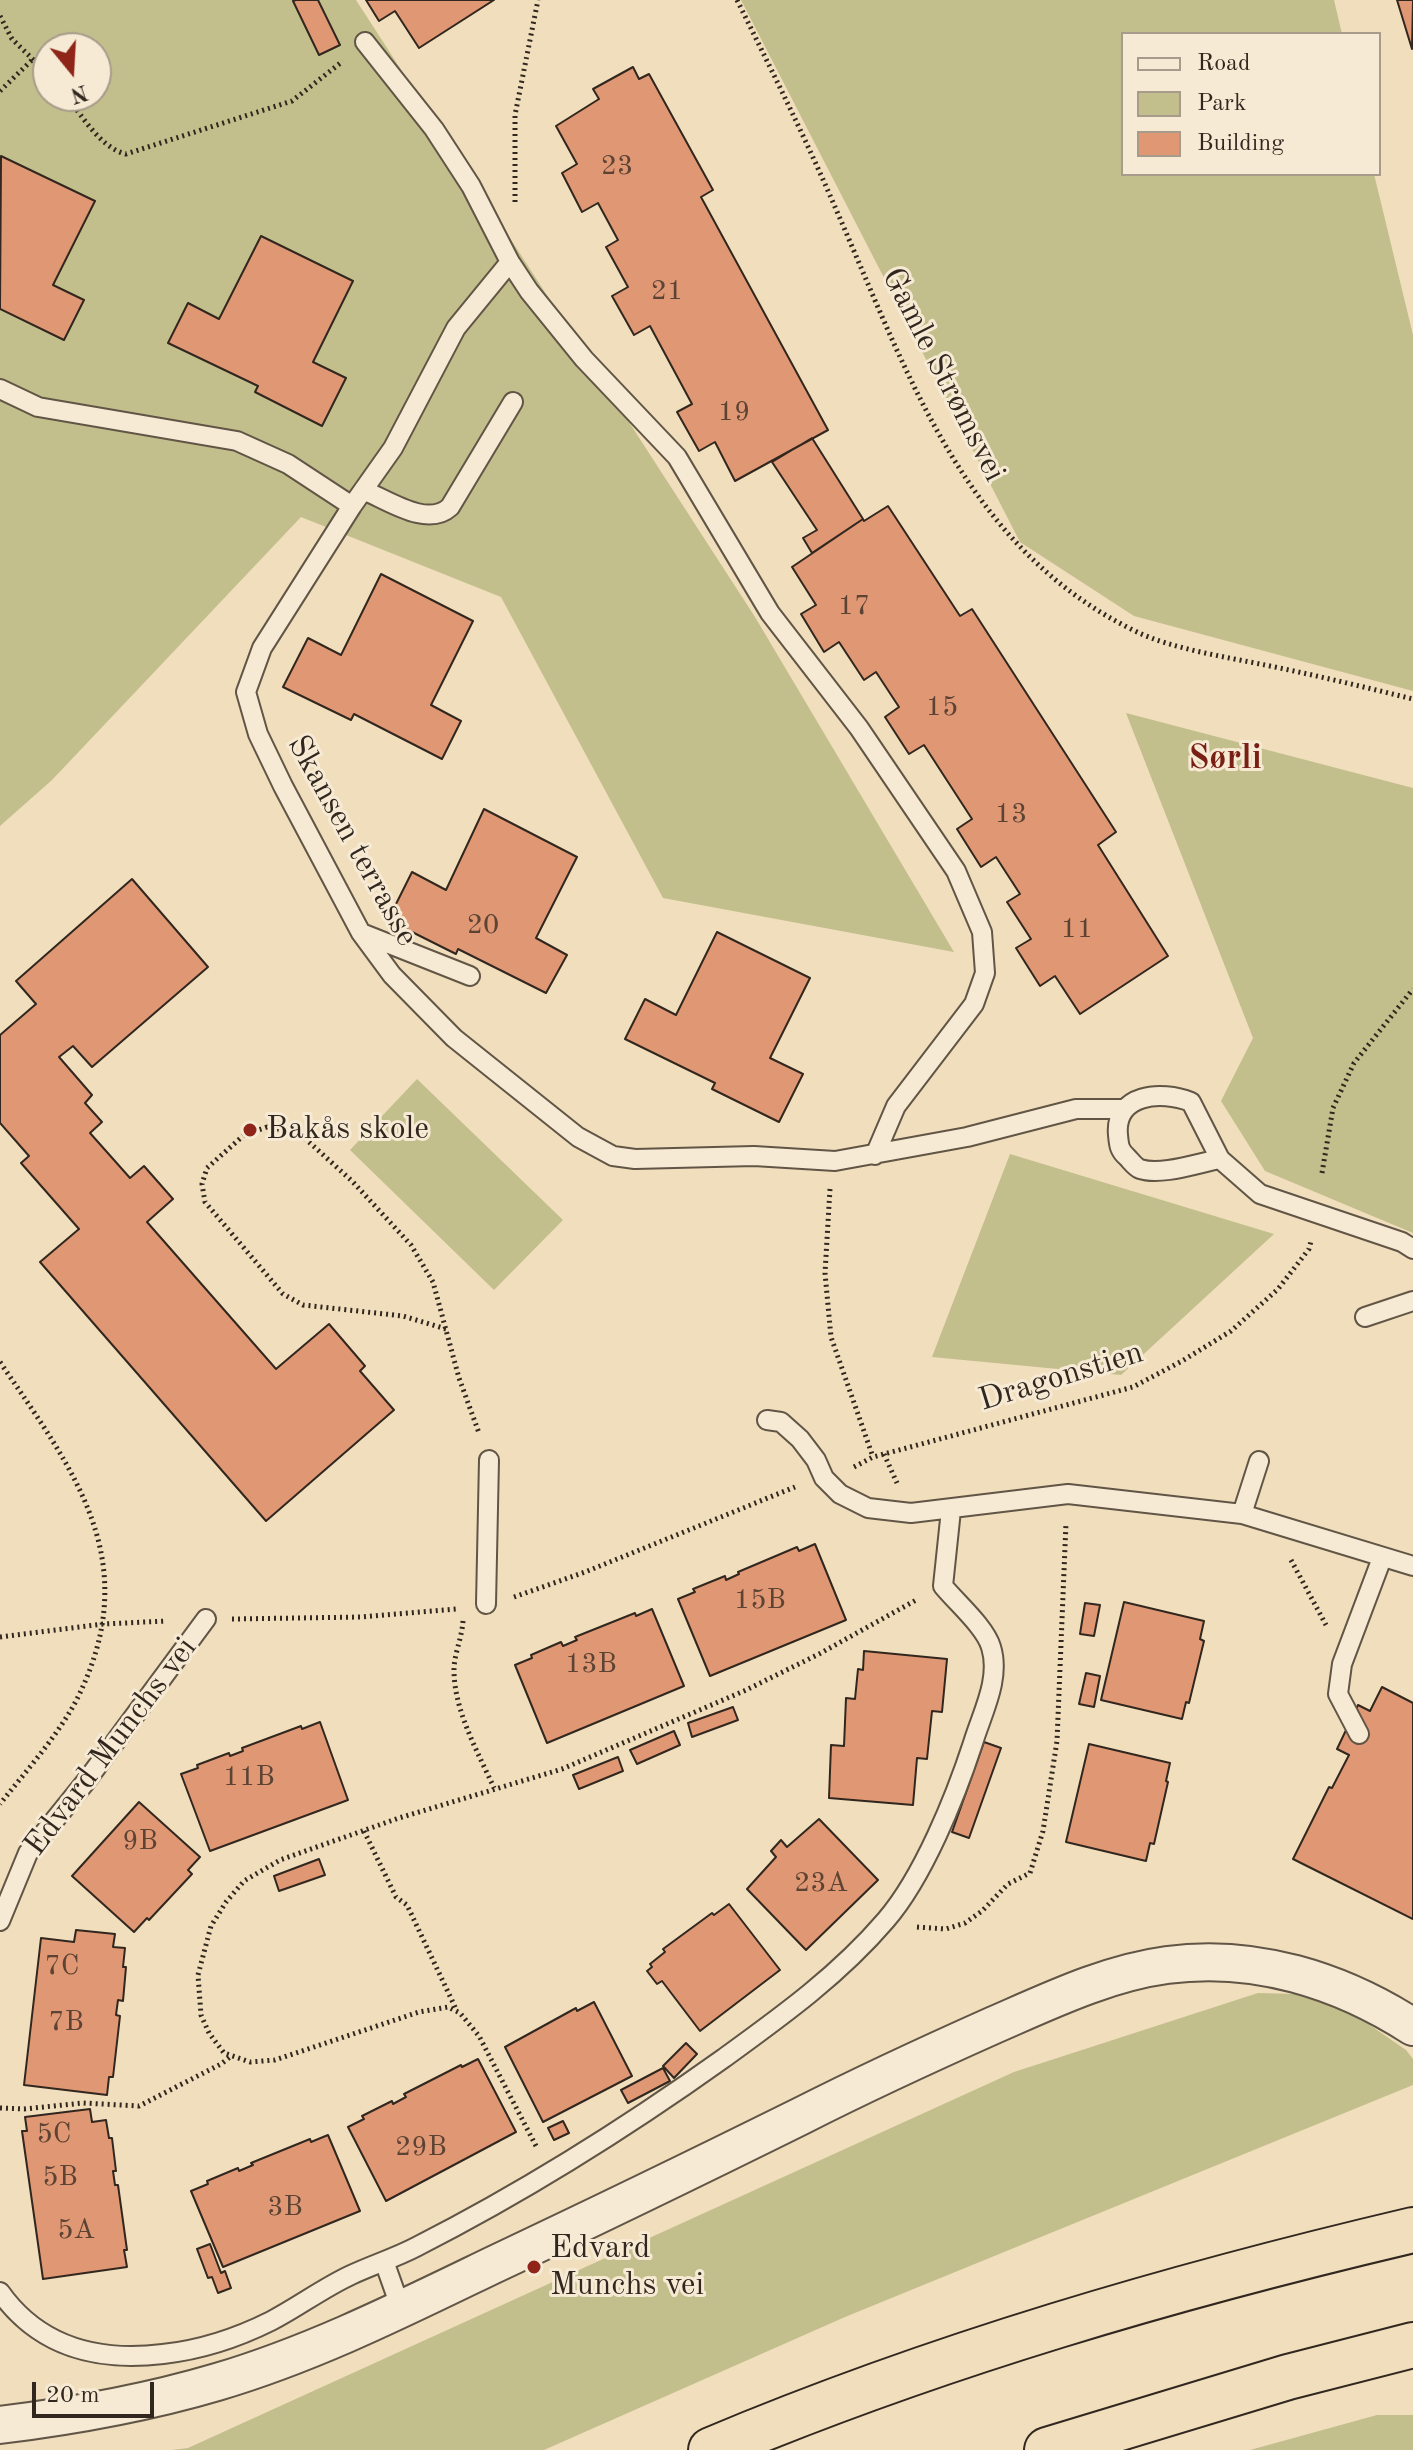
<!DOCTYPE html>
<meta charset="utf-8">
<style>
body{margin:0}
#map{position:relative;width:1413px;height:2450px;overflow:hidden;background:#f1debd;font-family:"Old Standard TT",serif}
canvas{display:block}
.legend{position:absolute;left:1121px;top:32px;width:260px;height:144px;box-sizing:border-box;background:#f6ead4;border:2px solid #a79c8b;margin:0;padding:10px 14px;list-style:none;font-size:24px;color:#31271e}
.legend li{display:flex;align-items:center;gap:16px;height:40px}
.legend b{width:40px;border:2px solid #a79c8b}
.north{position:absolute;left:32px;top:32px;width:80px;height:80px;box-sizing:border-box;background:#f6ead4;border:2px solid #a79c8b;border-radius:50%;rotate:162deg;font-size:22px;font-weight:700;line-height:32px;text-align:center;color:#31271e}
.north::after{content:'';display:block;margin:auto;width:28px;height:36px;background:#8f2418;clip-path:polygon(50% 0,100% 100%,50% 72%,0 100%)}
.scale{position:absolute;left:32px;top:2382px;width:122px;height:36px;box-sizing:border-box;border:4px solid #31271e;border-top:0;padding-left:10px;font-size:24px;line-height:28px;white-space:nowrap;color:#31271e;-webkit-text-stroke:6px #f6ead4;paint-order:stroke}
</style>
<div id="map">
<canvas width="1413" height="2450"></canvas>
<ul class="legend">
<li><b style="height:10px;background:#f6ead4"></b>Road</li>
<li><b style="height:22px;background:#c2bf8c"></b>Park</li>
<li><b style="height:22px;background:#e09774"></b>Building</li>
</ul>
<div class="north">N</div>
<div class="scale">20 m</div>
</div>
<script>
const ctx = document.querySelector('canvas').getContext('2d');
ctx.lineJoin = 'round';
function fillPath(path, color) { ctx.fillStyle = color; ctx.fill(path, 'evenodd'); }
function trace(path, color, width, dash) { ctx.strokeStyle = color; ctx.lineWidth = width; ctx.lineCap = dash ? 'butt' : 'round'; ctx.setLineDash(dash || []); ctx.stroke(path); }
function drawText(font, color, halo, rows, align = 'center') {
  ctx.font = font + ' "Old Standard TT",serif'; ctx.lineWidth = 6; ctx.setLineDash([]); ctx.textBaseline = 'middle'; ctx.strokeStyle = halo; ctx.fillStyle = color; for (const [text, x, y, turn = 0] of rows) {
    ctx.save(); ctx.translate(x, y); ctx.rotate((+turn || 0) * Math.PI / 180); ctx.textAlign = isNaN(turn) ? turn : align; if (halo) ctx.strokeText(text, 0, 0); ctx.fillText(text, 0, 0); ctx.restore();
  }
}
const green = new Path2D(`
 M0 0H356L755 617 954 952 663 898 501 597 301 517 52 780 0 826ZM48 48H96V96H48Z
 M741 0H1334L1342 34H1123V174H1374L1413 335V691L1134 616 1020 542Z
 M1126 713 1413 788V1233L1265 1171 1221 1101 1253 1038Z
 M417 1079 563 1220 494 1290 350 1150Z
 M1010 1154 1274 1234 1121 1375 932 1357Z
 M1258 1993 1297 1994 1341 2005 1406 2050 1413 2059V2085L845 2317 544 2450H172L188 2448 1014 2072Z
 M1377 2415H1413V2450H1250Z`);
const building = new Path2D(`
 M296 0H318L340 45 319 55 293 1Z
 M366 0H494L419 48 395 11 379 21Z
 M1397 0H1413L1412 49Z
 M633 67 639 79 649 74 713 190 701 197 828 430 735 481 715 442 699 451 677 412 692 404 650 326 634 335 612 296 628 287 606 247 618 240 598 203 582 212 562 173 577 164 556 126 599 99 593 89Z
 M1 156 95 201 53 285 84 300 64 340 0 309Z
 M261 236 353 281 313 362 346 378 322 426 255 392 258 386 168 343 188 303 219 319Z
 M812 438 863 519 812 553 803 538 817 530 772 462Z
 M888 506 960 616 972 609 1116 832 1098 845 1168 956 1080 1014 1055 976 1040 986 1016 948 1031 939 1007 902 1020 894 996 857 981 867 957 829 972 819 924 745 909 754 885 717 899 707 876 672 864 680 839 642 824 652 801 614 816 605 792 567 863 519 864 521Z
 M381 574 473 621 431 705 461 721 442 759 354 714 351 720 283 687 308 638 341 655Z
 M484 809 577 857 536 938 567 955 546 993 458 949 456 954 388 920 412 872 446 890Z
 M132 879 208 967 92 1067 73 1046 59 1057 92 1095 85 1103 102 1122 90 1133 130 1178 144 1166 173 1199 147 1222 276 1369 329 1324 365 1366 360 1371 394 1410 266 1521 40 1262 79 1229 21 1163 29 1156 0 1123V1035L36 1004 16 981Z
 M717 932 810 978 770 1058 803 1074 779 1122 712 1089 715 1083 625 1039 645 999 676 1015Z
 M815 1544 846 1620 710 1676 678 1599 695 1592 693 1589 725 1576 726 1580 739 1574 738 1572 797 1547 799 1551Z
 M1124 1602 1204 1621 1200 1639 1204 1641 1189 1703 1186 1702 1182 1719 1101 1700Z
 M1085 1603 1100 1605 1094 1636 1080 1634Z
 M652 1609 684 1686 547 1743 515 1665 532 1658 531 1655 561 1642 563 1646 577 1640 575 1637 635 1613 636 1616Z
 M864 1651 947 1659 942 1712 932 1711 927 1759 917 1758 913 1805 829 1798 831 1745 844 1746 846 1698 855 1699 858 1669 863 1670Z
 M1086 1673 1100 1676 1094 1707 1079 1704Z
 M1382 1687 1413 1703V1919L1293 1859 1329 1787 1332 1788 1349 1755 1337 1749 1358 1705 1370 1711Z
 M733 1707 738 1720 692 1737 688 1723Z
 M320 1722 348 1800 210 1851 181 1774 198 1768 197 1765 229 1753 230 1756 243 1751 242 1748 301 1726 302 1729Z
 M674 1731 680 1745 637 1764 630 1750Z
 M984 1742 1001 1748 969 1838 952 1832Z
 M1089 1744 1170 1763 1166 1781 1168 1782 1154 1844 1150 1843 1146 1861 1066 1842Z
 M618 1757 623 1771 579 1789 573 1775Z
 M139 1802 200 1857 188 1870 192 1874 149 1920 147 1918 134 1932 72 1876Z
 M819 1819 878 1880 806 1950 747 1889 776 1857 771 1851 781 1840 787 1847Z
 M319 1859 325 1875 279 1891 274 1876Z
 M729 1904 780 1970 700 2031 662 1981 657 1984 647 1971 652 1967 650 1964 665 1952 663 1949 712 1913 714 1915Z
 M76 1930 115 1934 113 1947 125 1948 123 1967H126L123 2001 118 2000 116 2015 120 2016 113 2077H109L107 2095 24 2085 41 1938 74 1942Z
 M594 2002 632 2076 543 2122 505 2047 576 2008 577 2011Z
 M686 2043 697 2054 674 2078 663 2066Z
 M478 2059 516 2132 386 2201 348 2127 364 2119 362 2116 392 2101 393 2104 406 2097 404 2094 461 2065 462 2067Z
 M663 2068 670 2081 628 2103 621 2090Z
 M90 2109 92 2122 106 2120 109 2138H112L116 2171H113L115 2185H118L127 2250H124L127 2267 43 2279 22 2131H27L25 2117Z
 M563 2121 569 2133 554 2140 548 2128Z
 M328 2135 360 2211 223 2267 191 2191 208 2184 207 2181 238 2168 239 2171 253 2165 251 2163 310 2139 311 2142Z
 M210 2244 221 2273 225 2271 231 2288 218 2293 212 2277 208 2278 197 2249Z`);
const path = new Path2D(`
 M737 0C772 71 807 141 838 214 909 376 966 550 1137 632 1173 649 1226 657 1265 665 1315 675 1364 687 1413 699
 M0 16 12 39 48 74
 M0 91 33 59
 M66 96C82 115 100 148 126 154L292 101 343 61
 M515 202V115L538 0
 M1322 1173 1333 1108 1354 1063 1413 989
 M830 1189 825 1273 831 1337 873 1457
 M446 1329 403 1316 303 1305 283 1294 205 1202 202 1184 207 1168 244 1135 267 1127 299 1133 352 1181 411 1245 433 1282 459 1378 479 1433
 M0 1362C76 1474 146 1563 76 1701 56 1738 26 1771 0 1804
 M884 1454 897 1483
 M854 1467 873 1457 1133 1387 1182 1361 1231 1331 1278 1289 1309 1249 1311 1241
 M1291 1560 1326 1625
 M514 1597 585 1572 795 1487
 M232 1619 361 1617 457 1609
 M463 1621C462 1638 454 1654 454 1670 454 1711 478 1752 494 1788
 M0 1637 104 1624 166 1621
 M364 1831 396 1897 407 1905 456 2009
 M917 1927 946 1929 965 1923 982 1911 1008 1884 1030 1873 1043 1831 1057 1741 1066 1523
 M0 2108 24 2109 83 2103 139 2106 221 2064 230 2057
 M536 2146 479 2036 460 2013 448 2007 419 2012 275 2060 250 2062 224 2053 209 2033 201 2015 198 1975 211 1926 226 1902 244 1881 280 1860 399 1818 562 1769 744 1691 819 1654 918 1599`);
const service = new Path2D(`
 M365 42 434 129 471 186 510 262 529 291 584 359 677 457 770 613 859 728 956 871 982 932 985 973 974 1004 896 1106 875 1155
 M510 262 456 328 393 448 352 506 262 648 246 692 258 734 283 786 361 933 392 975 454 1038 578 1137 613 1156 635 1159 754 1156 835 1161 967 1137 1076 1109H1125
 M0 389 38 407 237 441 288 464 352 506
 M363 490C388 500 427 528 450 507L513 402
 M364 934 470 976
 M1220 1159C1198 1163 1161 1176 1140 1169 1135 1167 1131 1161 1127 1157 1119 1150 1119 1145 1118 1135 1114 1094 1161 1090 1191 1102L1220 1159 1260 1194 1402 1242 1413 1249
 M1365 1317 1413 1301
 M767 1420 781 1422 800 1439 816 1460 824 1478 840 1494 868 1508 911 1513 1068 1494 1242 1514 1413 1566
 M1242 1514 1259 1461
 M486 1604 489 1460
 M1359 1734 1338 1694 1342 1664 1382 1558
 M0 1921 28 1853 87 1780 206 1619
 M384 2261 401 2309
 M0 2292C39 2347 98 2362 163 2354 200 2350 237 2338 271 2321 298 2307 323 2288 351 2275 372 2265 395 2258 416 2247 524 2192 626 2128 724 2058 782 2016 839 1975 886 1920 923 1877 955 1798 973 1743 982 1713 1001 1679 991 1647 985 1627 957 1603 943 1586L951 1510`);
const minor = new Path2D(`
 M0 2425C73 2416 146 2403 217 2382 312 2354 402 2309 491 2266 595 2217 698 2167 801 2116 864 2084 929 2054 994 2025 1049 2001 1107 1973 1167 1965 1254 1953 1340 1980 1413 2027`);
const motorway = new Path2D(`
 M711 2450C937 2355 1175 2286 1413 2230
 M1047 2450 1288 2377 1413 2345`);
const markers = [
 [250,1130,8,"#8f2418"],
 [534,2267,8,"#8f2418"]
];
const numberNames = [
 ["23",617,167],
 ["21",667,292],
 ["19",734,413],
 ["17",854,607],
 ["15",942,708],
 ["13",1011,815],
 ["20",483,926],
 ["11",1077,930],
 ["15B",760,1601],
 ["13B",591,1665],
 ["11B",249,1778],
 ["9B",140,1842],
 ["23A",821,1884],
 ["7C",62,1967],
 ["7B",66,2023],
 ["5C",54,2135],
 ["29B",421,2148],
 ["5B",60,2178],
 ["3B",285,2208],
 ["5A",76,2231]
];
const streetNames = [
 ["Gamle Strømsvei",943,375,63],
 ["Skansen terrasse",352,841,61],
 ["Dragonstien",1061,1377,-17],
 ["Edvard Munchs vei",111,1747,-53]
];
const poiNames = [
 ["Bakås skole",266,1130],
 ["Edvard",550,2249],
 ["Munchs vei",550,2286]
];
const neighbourhoodNames = [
 ["Sørli",1225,759]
];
fillPath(green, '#c2bf8c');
fillPath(building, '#e09774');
trace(building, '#31271e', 2);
trace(service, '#615546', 22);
trace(minor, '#615546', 40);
trace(motorway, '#31271e', 48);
trace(path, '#31271e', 5, [2, 4]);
trace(service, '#f6ead4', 18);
trace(minor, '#f6ead4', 36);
trace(motorway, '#f1debd', 44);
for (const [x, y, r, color] of markers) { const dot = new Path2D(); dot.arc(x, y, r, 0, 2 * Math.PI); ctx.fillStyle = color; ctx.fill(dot); trace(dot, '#f6ead4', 3); }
drawText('28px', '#5d4334', null, numberNames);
drawText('32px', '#31271e', '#f6ead4', streetNames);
drawText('32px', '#31271e', '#f6ead4', poiNames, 'left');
drawText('bold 34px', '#7a1f14', '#f6ead4', neighbourhoodNames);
</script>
